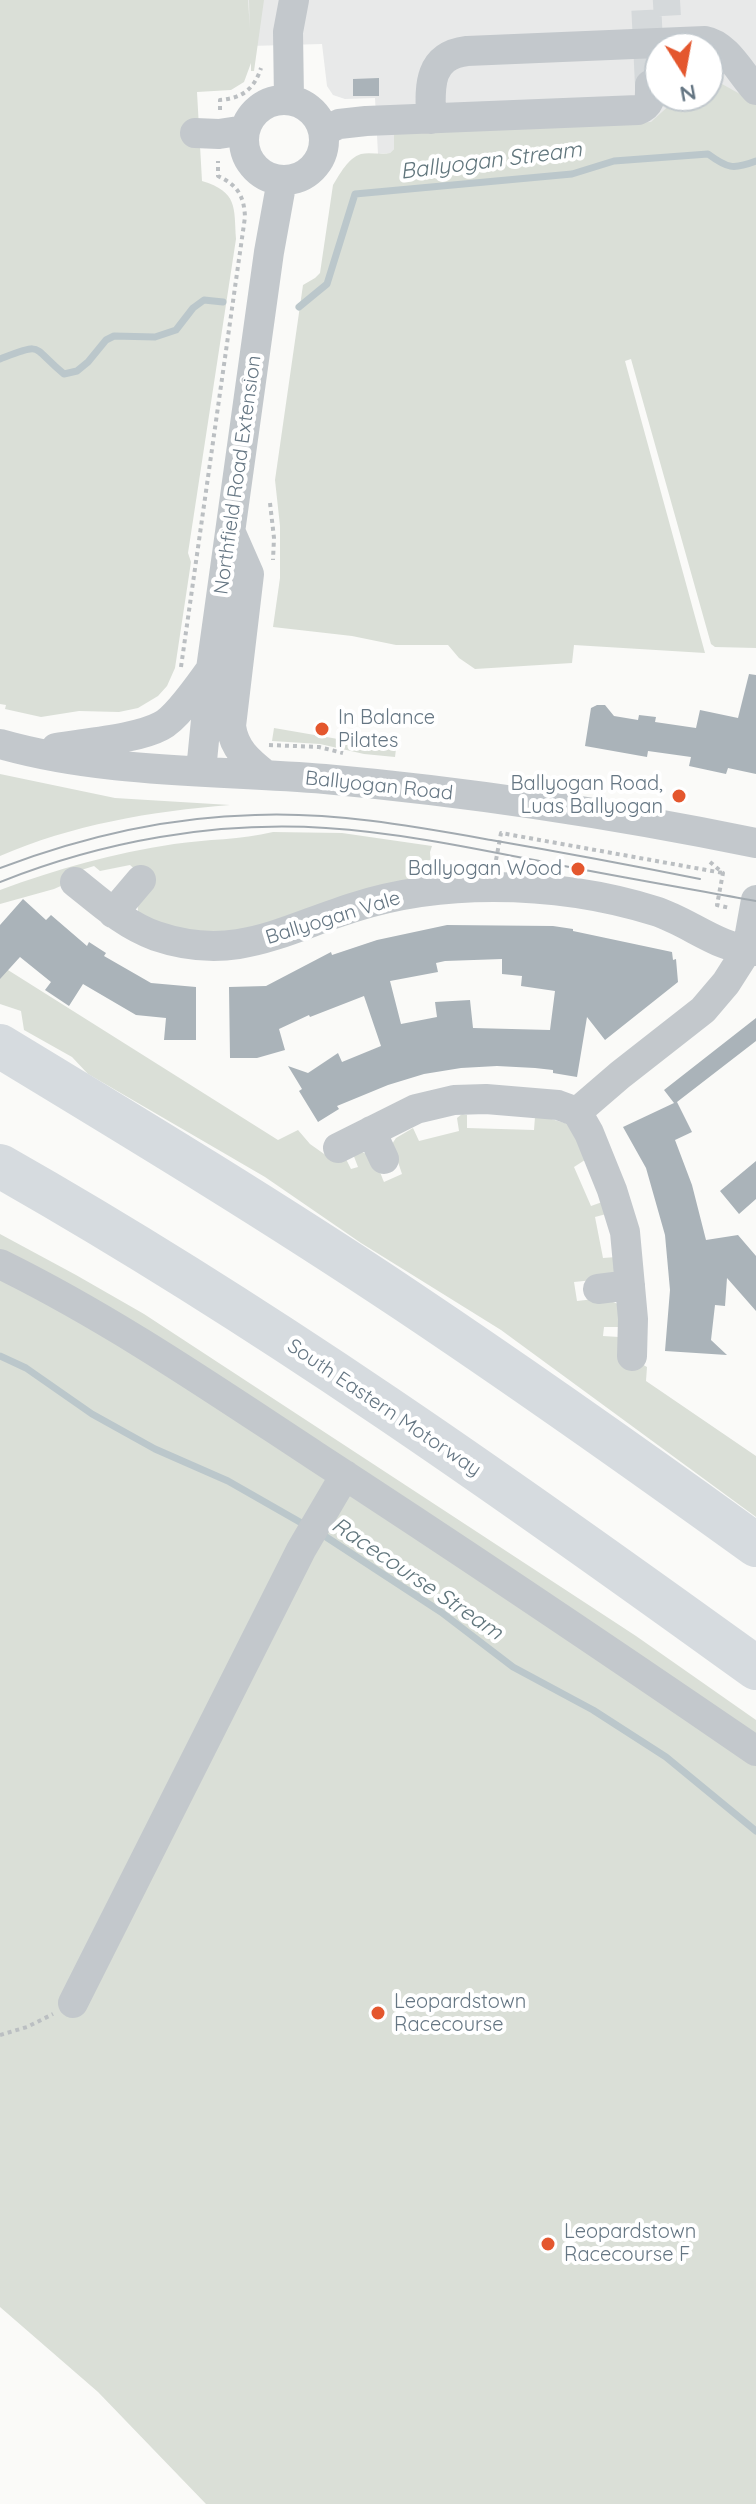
<!DOCTYPE html>
<style>
body{margin:0}
#map{position:relative;width:756px;height:2504px;overflow:hidden;background:#fafaf8;font-family:Quicksand,sans-serif}
canvas{display:block}
.north{position:absolute;left:644px;top:32px;width:80px;height:80px;box-sizing:border-box;background:#fff;border:2px solid #c1c8cd;border-radius:50%;rotate:169deg;font-size:22px;font-weight:700;line-height:32px;text-align:center;color:#657683}
.north::after{content:'';display:block;margin:auto;width:28px;height:36px;background:#e4572e;clip-path:polygon(50% 0,100% 100%,50% 72%,0 100%)}
</style>
<div id="map">
<canvas width="756" height="2504"></canvas>
<div class="north">N</div>
</div>
<script>
const ctx = document.querySelector('canvas').getContext('2d');
ctx.lineJoin = 'round';
function fillPath(path, color) { ctx.fillStyle = color; ctx.fill(path, 'evenodd'); }
function trace(path, color, width, dash) { ctx.strokeStyle = color; ctx.lineWidth = width; ctx.lineCap = dash ? 'butt' : 'round'; ctx.setLineDash(dash || []); ctx.stroke(path); }
function drawText(font, color, halo, rows, align = 'center') {
  ctx.font = font + ' Quicksand,sans-serif'; ctx.lineWidth = 8; ctx.setLineDash([]); ctx.textBaseline = 'middle'; ctx.strokeStyle = halo; ctx.fillStyle = color; for (const [text, x, y, turn = 0] of rows) {
    ctx.save(); ctx.translate(x, y); ctx.rotate((+turn || 0) * Math.PI / 180); ctx.textAlign = isNaN(turn) ? turn : align; if (halo) ctx.strokeText(text, 0, 0); ctx.fillText(text, 0, 0); ctx.restore();
  }
}
const built = new Path2D(`
 M248 0H756V117L394 144V149L390 153 378 154 375 98 345 99 333 95 327 86 322 44 250 46ZM660 48H708V96H660Z`);
const green = new Path2D(`
 M0 0H248L250 29 249 0H264L254 71H251V63L244 82 231 90 197 92 202 181C238 192 234 207 236 239L188 553 191 562 175 668 167 686 158 696 138 708 119 712 79 711 41 717 5 709 6 705 0 704Z
 M708 81 722 84 756 103V648L715 647 711 644 631 359 625 361 705 653 574 645 572 663 475 669 459 658 448 645H396L352 636 273 627 280 578V526L275 480 303 285 315 278 320 273 333 185C340 174 348 158 361 154 370 152 381 155 390 153L394 149V133L651 122 673 102V96H708Z
 M274 728 396 749 395 757 364 754 320 744 272 741Z
 M0 774 115 798 230 805C152 811 71 825 0 856Z
 M273 832 342 833 432 846 430 852 432 881 261 931 177 932 140 917C134 902 141 895 150 883L130 865 100 871 94 866 75 872 63 885 54 889 0 904V890C57 869 114 853 174 844 207 839 241 840 273 832Z
 M0 965 278 1140 298 1130 310 1144 334 1161 346 1159 351 1169 358 1167 353 1154 358 1151C375 1155 378 1167 384 1182L402 1174 392 1144 396 1138 413 1128 419 1141 459 1131 457 1118 462 1114 467 1115V1128L534 1130 535 1117 538 1115 568 1124 588 1158 574 1167 591 1206 605 1201 610 1213 595 1217 603 1258 616 1257 620 1270 603 1279 574 1282 577 1301 603 1298 618 1304 620 1327H604L603 1336 619 1337V1351L647 1367 646 1381 756 1456V1517L501 1330 361 1243 265 1177 88 1074 72 1057 24 1030 21 1011 0 1004Z
 M0 1234 76 1275 144 1314 636 1636 756 1720V2504H206L98 2392 0 2307Z`);
const stream = new Path2D(`
 M299 307 327 284 355 194 572 174 614 161 708 154C727 168 733 170 756 161
 M0 359C45 342 30 346 64 374L77 371 88 362 106 340 114 336 155 337 176 330 193 308 204 300 223 302
 M0 1356 26 1368 92 1414 155 1449 228 1481 305 1525
 M320 1533 441 1612 513 1667 593 1710 666 1757 756 1831`);
const building = new Path2D(`
 M379 78V96H353V79Z
 M749 674 756 675V774L728 768 726 774 689 766 691 757 648 751 647 757 585 746 591 708 597 705H605L614 716 638 720 639 715 656 717 655 722 696 728 700 710 738 718Z
 M23 899 46 920 51 915 87 946 89 942 106 953 104 956 151 983 196 987V1040H164L166 1018 136 1015 83 984 69 1006 45 990 51 982 20 957 0 979V925Z
 M447 925 553 926 573 929V931L672 952 673 960 676 959 678 982 605 1040 587 1017 577 1077 553 1073V1070L535 1068 497 1066 461 1068 424 1074 388 1085 337 1106 339 1109 318 1122 299 1091 302 1089 288 1066 308 1073 338 1053 342 1062 381 1046 364 996 310 1017 309 1015 279 1029 285 1050 257 1058H230L229 987 266 986 331 952 332 955 377 940ZM502 959V974L522 976 521 986 555 991 550 1030 473 1028 470 1000 435 1002 437 1017 401 1024 390 981 438 972 436 963 445 961Z
 M756 1018V1041L677 1102 692 1132 675 1140 692 1185 706 1240 738 1235 756 1256V1311L727 1278 725 1306 715 1305 711 1340 727 1355 665 1351 670 1290 665 1235 646 1168 623 1127 674 1103 664 1090Z
 M756 1161V1199L739 1214 720 1191Z`);
const minorTunnel = new Path2D(`
 M650 85 646 2 680 0`);
const path = new Path2D(`
 M220 110V100C243 98 254 89 261 68
 M270 503 274 538 273 560
 M181 667 245 217C244 195 237 185 218 176V161
 M269 745 319 747 343 753
 M496 860 501 833 723 873
 M710 862 723 873 717 905 730 908
 M0 2035 27 2027 53 2014`);
const minor = new Path2D(`
 M289 99 288 32 294 0
 M244 140a40 40 0 1 1 80 0a40 40 0 1 1-80 0Z
 M431 119C430 88 427 56 467 51L705 41C727 45 741 74 756 90
 M324 131 339 124 366 121 638 110C651 105 650 98 650 85
 M195 133 219 134 245 130
 M231 533 249 574 231 726C234 749 248 761 266 775
 M0 744C105 774 217 770 325 779 469 792 614 814 756 843
 M56 748C85 743 137 739 161 726 177 718 200 684 211 669
 M201 771 211 669 269 252 282 180
 M75 882C100 902 125 925 156 936 235 963 284 929 355 907 399 893 447 887 493 887 547 887 604 895 655 911 690 922 718 949 756 951
 M113 913 141 880
 M577 1112 620 1075 703 1010 726 983 747 950 756 900
 M371 1131 384 1159
 M338 1148 416 1109 454 1100 486 1099 558 1105 577 1112 589 1133 612 1190 625 1232 633 1319 632 1356
 M0 1264C110 1318 212 1388 314 1455 463 1552 610 1651 756 1751
 M598 1289 630 1285
 M73 2003 301 1550 345 1475`);
const highway = new Path2D(`
 M0 1046C137 1129 274 1212 407 1301 525 1380 641 1462 756 1545
 M0 1166C263 1315 511 1491 756 1668`);
const tram = new Path2D(`
 M0 868C82 837 167 817 255 815 335 812 412 826 491 840 560 852 630 865 700 879
 M0 882C103 841 215 821 326 828 404 833 482 850 559 865 625 878 690 889 756 901`);
const markers = [
 [322,729,8,"#e4572e"],
 [679,796,8,"#e4572e"],
 [578,869,8,"#e4572e"],
 [378,2013,8,"#e4572e"],
 [548,2244,8,"#e4572e"]
];
const streetNames = [
 ["Northfield Road Extension",238,475,-82],
 ["Ballyogan Road",379,786,6],
 ["Ballyogan Vale",333,918,-17],
 ["South Eastern Motorway",384,1408,34]
];
const poiNames = [
 ["In Balance",338,718],
 ["Pilates",338,741],
 ["Ballyogan Road,",663,784,"right"],
 ["Luas Ballyogan",663,807,"right"],
 ["Ballyogan Wood",562,869,"right"],
 ["Leopardstown",394,2002],
 ["Racecourse",394,2025],
 ["Leopardstown",564,2232],
 ["Racecourse F",564,2255]
];
const waterNames = [
 ["Ballyogan Stream",491,161,-7],
 ["Racecourse Stream",417,1579,34]
];
fillPath(built, '#e8e9e9');
fillPath(green, '#dadfd7');
trace(stream, '#bbc7cb', 7);
fillPath(building, '#aab3b9');
trace(minorTunnel, '#d5d9db', 30, [30, 15]);
trace(path, '#bbbfc2', 4, [4, 4]);
trace(minor, '#c3c8cc', 30);
trace(highway, '#d6dbdf', 44);
trace(tram, '#a2aab0', 2);
for (const [x, y, r, color] of markers) { const dot = new Path2D(); dot.arc(x, y, r, 0, 2 * Math.PI); ctx.fillStyle = color; ctx.fill(dot); trace(dot, '#fff', 3); }
drawText('20px', '#657683', '#fff', streetNames);
drawText('20px', '#657683', '#fff', poiNames, 'left');
drawText('italic 22px', '#60757c', '#fff', waterNames);
</script>
